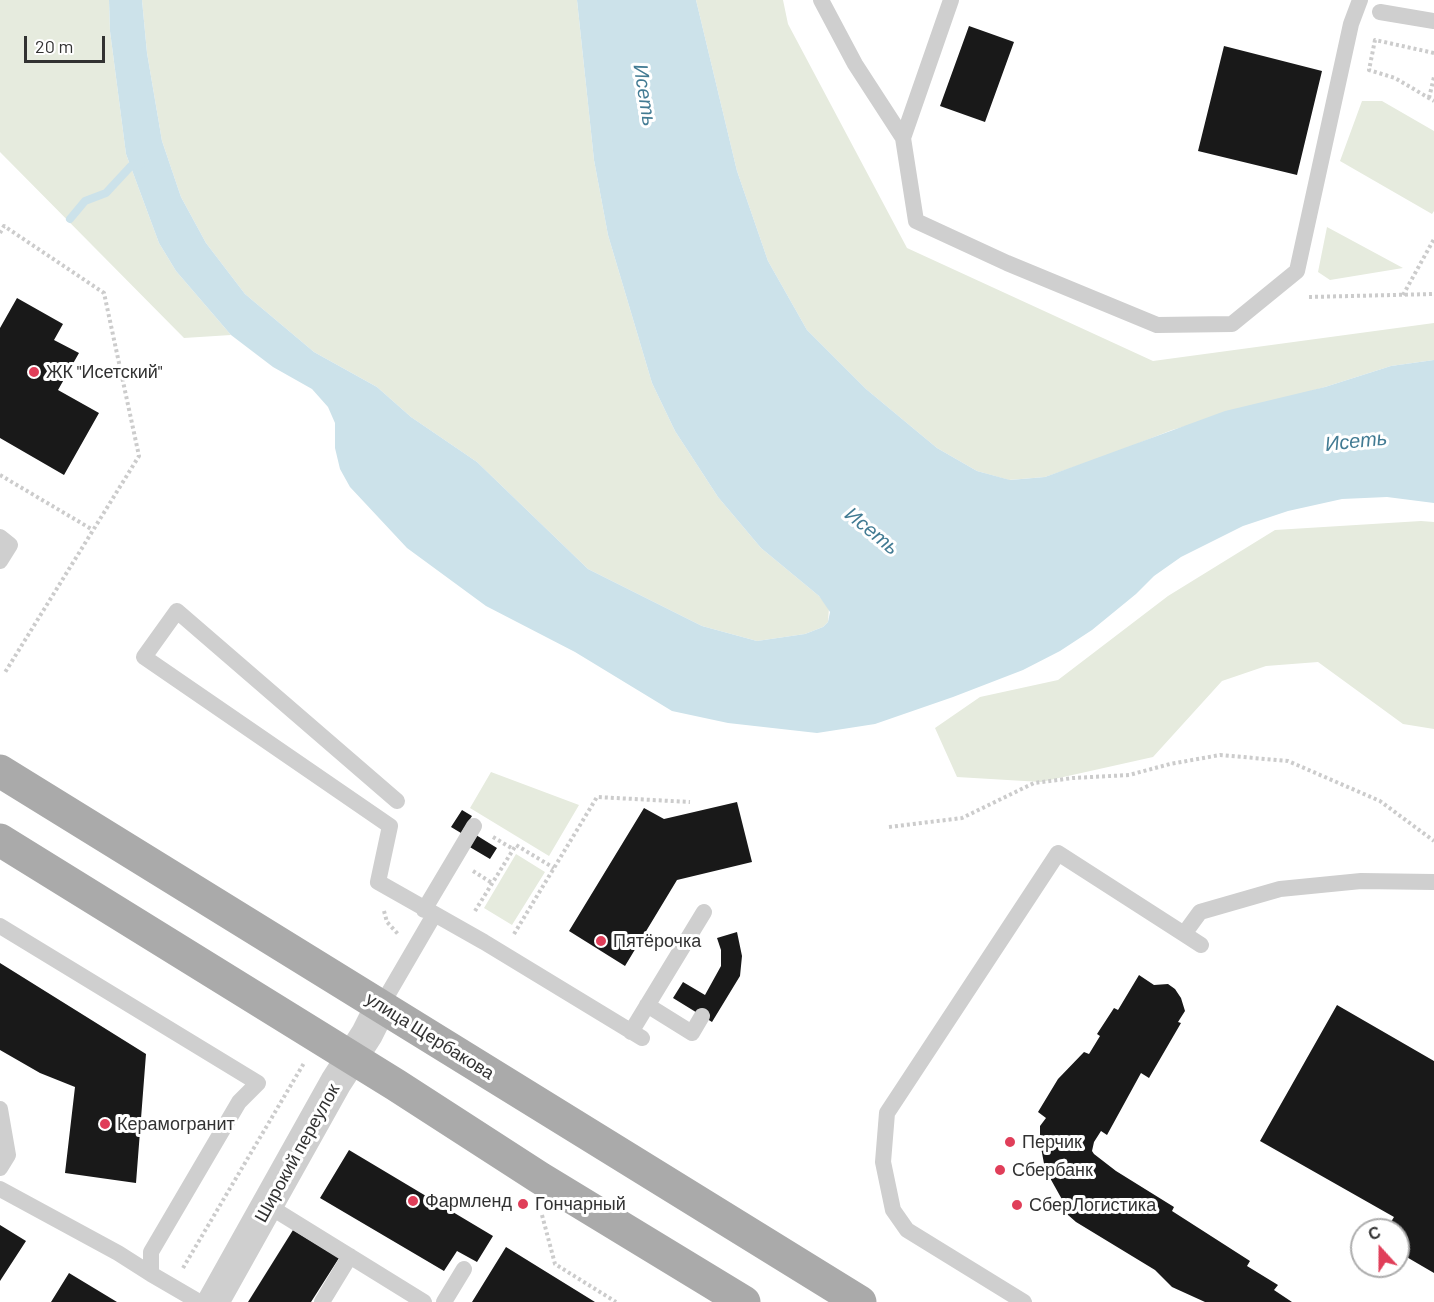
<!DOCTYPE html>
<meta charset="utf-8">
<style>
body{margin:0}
#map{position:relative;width:1434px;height:1302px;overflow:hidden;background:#fff;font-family:Barlow,sans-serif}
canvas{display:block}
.north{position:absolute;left:1350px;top:1218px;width:60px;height:60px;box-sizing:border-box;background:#fff;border:2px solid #adadad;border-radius:50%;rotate:339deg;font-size:16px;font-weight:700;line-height:24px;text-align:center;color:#323232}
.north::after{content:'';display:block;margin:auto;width:21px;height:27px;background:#e03e59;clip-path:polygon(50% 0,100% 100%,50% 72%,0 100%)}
.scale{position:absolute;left:24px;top:36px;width:81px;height:27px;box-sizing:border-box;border:3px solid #323232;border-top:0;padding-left:8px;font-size:18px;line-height:21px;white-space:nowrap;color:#323232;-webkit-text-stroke:4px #fff;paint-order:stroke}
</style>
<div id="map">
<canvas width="1434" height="1302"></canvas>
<div class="north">С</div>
<div class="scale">20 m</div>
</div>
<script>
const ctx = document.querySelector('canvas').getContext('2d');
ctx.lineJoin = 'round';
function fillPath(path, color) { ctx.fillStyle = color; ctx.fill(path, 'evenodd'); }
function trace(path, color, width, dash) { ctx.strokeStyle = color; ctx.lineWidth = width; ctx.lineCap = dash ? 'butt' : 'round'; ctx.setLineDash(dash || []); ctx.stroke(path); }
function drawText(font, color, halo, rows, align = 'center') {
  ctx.font = font + ' Barlow,sans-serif'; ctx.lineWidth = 6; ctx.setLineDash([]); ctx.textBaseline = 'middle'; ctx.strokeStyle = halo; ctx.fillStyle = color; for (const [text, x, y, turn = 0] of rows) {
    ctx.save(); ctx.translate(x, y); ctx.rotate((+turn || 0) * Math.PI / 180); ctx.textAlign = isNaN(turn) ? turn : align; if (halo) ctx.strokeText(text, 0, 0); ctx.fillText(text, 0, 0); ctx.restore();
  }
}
const green = new Path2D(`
 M0 0H109L110 31 126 154 159 243 176 271 231 335 184 338 0 152Z
 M142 0H577L594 160 608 235 652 383 675 431 718 497 761 548 819 596 829 608 828 622 823 627 805 634 757 641 702 626 588 569 477 462 411 417 377 387 314 352 245 294 206 243 181 197 162 141 147 53Z
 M696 0H783L788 24 907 248 1153 361 1434 323V360L1391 366 1325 387 1172 430 1111 454 1045 477 1009 480 977 471 937 448 866 389 807 330 768 261 737 171Z
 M1362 101H1382L1434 131V211L1432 214 1340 161Z
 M1327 227 1403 268 1330 280 1318 272Z
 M1421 521 1434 522V729L1403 724 1318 662 1266 666 1222 681 1153 757 1041 782 957 777 935 728 980 697 1058 680 1168 596 1275 530Z
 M491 772 579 805 549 856 470 808Z
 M516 854 545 872 512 925 484 908Z`);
const water = new Path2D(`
 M109 0H142L147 53 162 141 181 197 206 243 245 294 314 352 377 387 411 417 477 462 588 569 702 626 757 641 805 634 823 627 828 622 830 612 819 596 761 548 718 497 675 431 652 383 608 235 594 160 577 0H696L737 171 768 261 807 330 866 389 937 448 977 471 1010 480 1045 477 1225 411 1325 387 1391 366 1434 360V503L1387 497 1342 499 1288 511 1243 526 1181 557 1154 576 1136 594 1092 630 1060 651 1023 670 953 697 875 724 817 733 728 723 672 711 575 652 486 606 407 548 350 487 340 469 335 448V423L328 407 312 389 273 367 231 335 176 271 159 243 126 154 110 31Z`);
const stream = new Path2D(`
 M70 219 85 201 106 193 131 166 141 164`);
const building = new Path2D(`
 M969 26 1014 42 985 122 940 106Z
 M1224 46 1322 71 1297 175 1198 151Z
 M17 298 63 324 54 340 79 353 58 390 99 413 64 475 0 438V328Z
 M737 802 752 862 677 880 625 966 569 931 644 808 664 819Z
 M462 810 472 816 461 833 451 827Z
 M476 835 497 848 490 859 468 846Z
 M737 932 742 956 740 976 712 1022 673 998 683 982 705 995 721 966V950L717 938Z
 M0 963 146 1054 136 1183 65 1173 75 1087 40 1073 0 1050Z
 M1139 975 1154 985 1168 984 1175 989 1181 998 1185 1011 1178 1022 1181 1023 1149 1078 1141 1073 1107 1135 1101 1131 1094 1142 1092 1151 1094 1154 1116 1171 1174 1207 1172 1211 1250 1261 1247 1266 1278 1285 1274 1290 1292 1302H1205L1172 1287 1155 1270 1076 1222 1060 1208 1064 1203 1045 1169 1040 1142V1126L1046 1118 1038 1112 1058 1079 1084 1052 1089 1054 1100 1036 1097 1034 1114 1008 1118 1010Z
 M1337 1005 1434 1061V1273L1398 1252V1230H1386L1394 1217 1260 1141Z
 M349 1150 493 1236 477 1262 457 1251 444 1271 320 1198Z
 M0 1225 26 1241 0 1281Z
 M293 1230 339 1258 311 1302H248Z
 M506 1247 595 1302H472Z
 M69 1273 117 1302H51Z`);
const path = new Path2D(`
 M1434 53 1375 40 1369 70 1395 78 1434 101
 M1429 98 1434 77
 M0 233 4 226 104 293 139 456 4 674
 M1403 295 1434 239
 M1309 297 1434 294
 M0 475 93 530
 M889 827 962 818 1034 783 1073 778 1129 775 1170 764 1220 755 1288 761 1380 801 1434 841
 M493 837 513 849
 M473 871 492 883
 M384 911 387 922 398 934
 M475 911 516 845 554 868
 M514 934 597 797 690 802
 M542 1215 555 1264 616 1302
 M183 1268 304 1063`);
const lane = new Path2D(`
 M821 0 855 64 903 138 916 221 1007 263 1157 325 1232 324 1297 271 1351 24 1360 0
 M1380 12 1434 21
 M903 138 951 0
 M0 537 10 545 0 561
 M397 801 177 611 144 657 390 826 378 882 484 942 642 1038
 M424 910 474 826
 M0 926 258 1083 239 1102 151 1252V1274L199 1302
 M1184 934 1201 945
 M647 1005 692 1033 702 1016
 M381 1006 434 915
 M631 1032 704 912
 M0 1109 8 1155 0 1168
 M0 1189 118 1253 151 1274
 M267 1205 424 1302
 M322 1302 350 1256
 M444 1302 464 1269
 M1024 1302 907 1230 893 1210 883 1162 887 1113 1058 853 1184 934 1200 912 1280 889 1361 881 1434 882`);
const street = new Path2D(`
 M213 1302 336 1082 367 1034 381 1006`);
const primary = new Path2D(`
 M0 771 860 1302
 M0 840 396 1085 540 1178 744 1302`);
const markers = [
 [34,372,6,"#e03e59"],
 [601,941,6,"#e03e59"],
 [105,1124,6,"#e03e59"],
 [1010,1142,6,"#e03e59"],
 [1000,1170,6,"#e03e59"],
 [413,1201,6,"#e03e59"],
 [523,1204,6,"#e03e59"],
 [1017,1205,6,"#e03e59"]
];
const poiNames = [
 ["ЖК \"Исетский\"",46,372],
 ["Пятёрочка",613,941],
 ["Керамогранит",117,1124],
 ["Перчик",1022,1142],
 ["Сбербанк",1012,1170],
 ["Фармленд",425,1201],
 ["Гончарный",535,1204],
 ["СберЛогистика",1029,1205]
];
const streetNames = [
 ["улица Щербакова",430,1036,32],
 ["Широкий переулок",297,1153,-61]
];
const waterNames = [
 ["Исеть",645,95,81],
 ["Исеть",1356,441,-6],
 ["Исеть",872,531,39]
];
fillPath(green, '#e6ebde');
fillPath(water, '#cce2ea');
trace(stream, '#cce2ea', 8);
fillPath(building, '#191919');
trace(path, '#ccc', 4, [3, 3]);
trace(lane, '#cfcfcf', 16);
trace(street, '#cfcfcf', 32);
trace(primary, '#aaa', 33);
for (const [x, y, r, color] of markers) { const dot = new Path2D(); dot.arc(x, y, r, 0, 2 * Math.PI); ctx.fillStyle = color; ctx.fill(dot); trace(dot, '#fff', 2); }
drawText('18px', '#323232', '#fff', poiNames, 'left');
drawText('18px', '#323232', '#fff', streetNames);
drawText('italic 20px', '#427b93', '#fff', waterNames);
</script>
